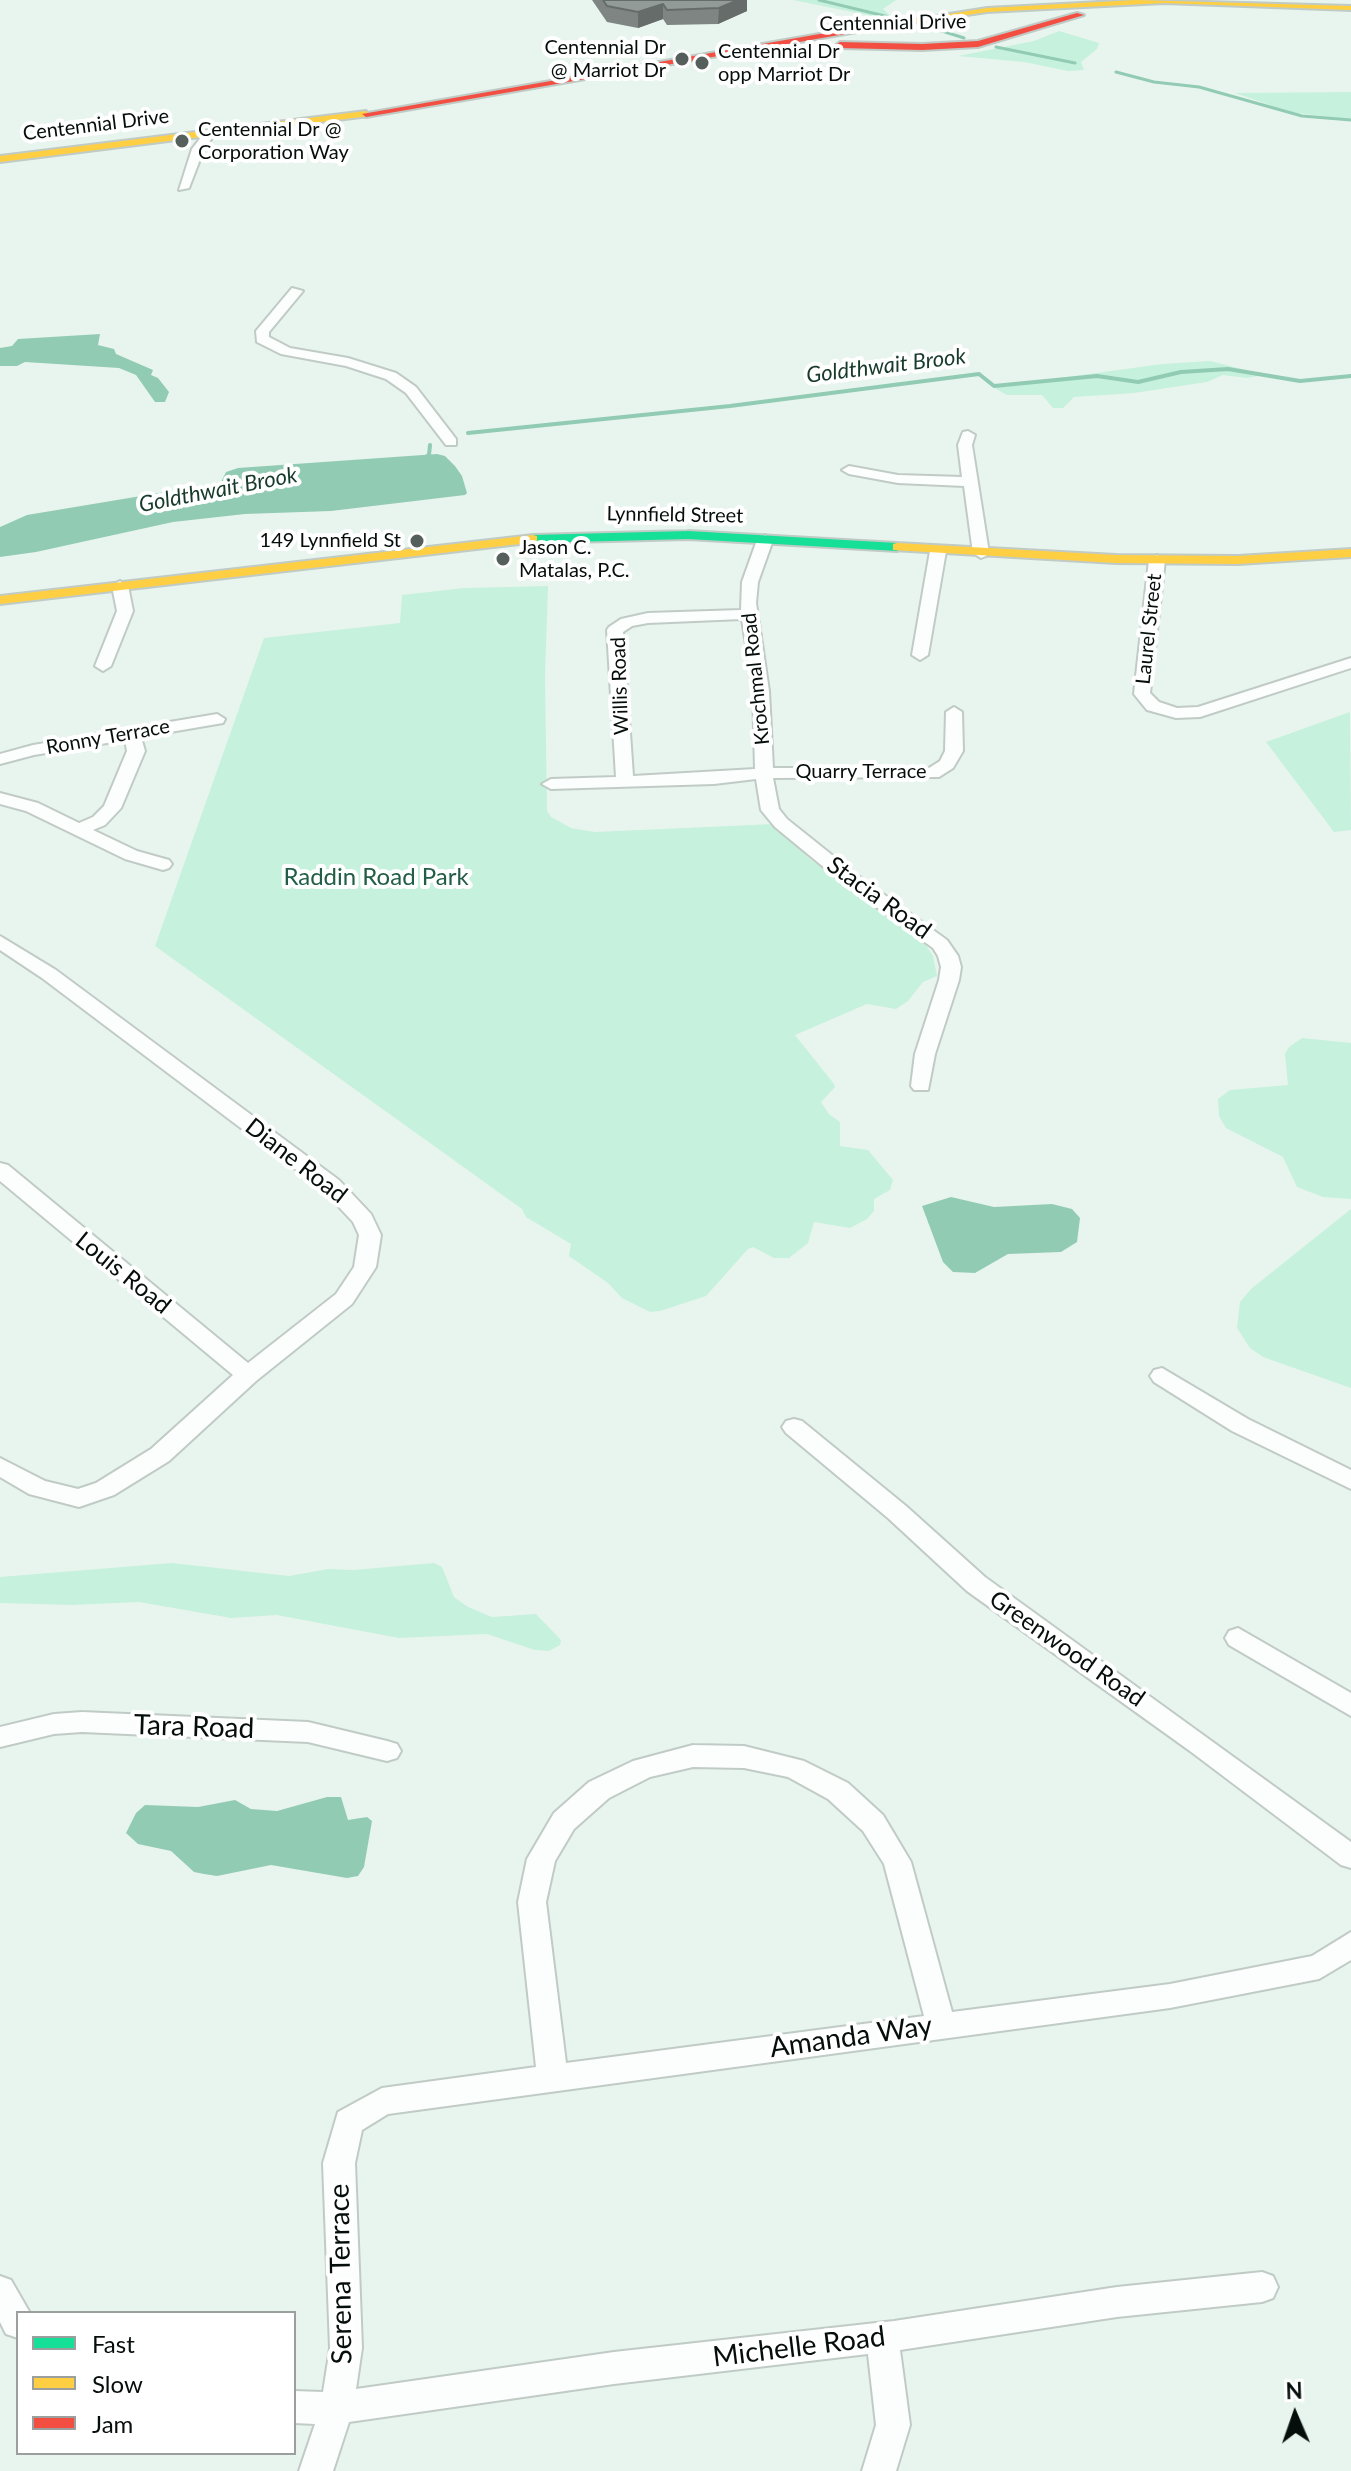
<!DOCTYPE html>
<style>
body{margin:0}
#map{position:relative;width:1351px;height:2471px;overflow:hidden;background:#e8f5ef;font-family:Lato,sans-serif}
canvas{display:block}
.legend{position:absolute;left:16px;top:2311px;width:280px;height:144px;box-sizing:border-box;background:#fff;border:2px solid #9b9f9d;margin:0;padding:10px 14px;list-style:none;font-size:24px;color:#060e0b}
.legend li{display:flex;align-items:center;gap:16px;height:40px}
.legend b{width:40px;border:2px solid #9b9f9d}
.north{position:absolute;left:1255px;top:2375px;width:80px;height:80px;-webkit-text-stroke:6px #fff;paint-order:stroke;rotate:358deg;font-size:22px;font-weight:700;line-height:32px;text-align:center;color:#060e0b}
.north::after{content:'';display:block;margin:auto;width:28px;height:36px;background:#060e0b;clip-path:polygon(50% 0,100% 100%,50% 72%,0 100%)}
</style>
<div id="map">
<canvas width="1351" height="2471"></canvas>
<ul class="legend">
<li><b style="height:10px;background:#16e098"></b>Fast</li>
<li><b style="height:10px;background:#ffcf43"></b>Slow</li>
<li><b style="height:10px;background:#f24e42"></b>Jam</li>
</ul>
<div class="north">N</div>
</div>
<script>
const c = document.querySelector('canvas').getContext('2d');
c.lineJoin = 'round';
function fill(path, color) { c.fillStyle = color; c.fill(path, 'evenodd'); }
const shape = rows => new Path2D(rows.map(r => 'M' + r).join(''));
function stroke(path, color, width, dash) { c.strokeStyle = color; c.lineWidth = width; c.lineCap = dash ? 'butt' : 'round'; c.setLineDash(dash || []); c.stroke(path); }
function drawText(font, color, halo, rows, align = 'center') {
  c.font = font + ' Lato,sans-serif'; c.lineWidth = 8; c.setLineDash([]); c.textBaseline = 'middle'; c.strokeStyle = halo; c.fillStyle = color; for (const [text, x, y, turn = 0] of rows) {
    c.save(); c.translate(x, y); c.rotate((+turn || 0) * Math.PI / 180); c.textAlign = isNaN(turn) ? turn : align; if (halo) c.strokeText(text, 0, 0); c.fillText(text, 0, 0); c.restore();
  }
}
const green = shape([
 [793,0,896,0,883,9,894,19,892,20],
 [1059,31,1099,43,1097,49,1081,62,1084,70,1068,71,1024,62,958,56,1034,41],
 [1351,92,1351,120,1290,112,1235,93],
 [1210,361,1246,370,1258,376,1247,378,1223,375,1207,382,1134,393,1074,397,1063,408,1053,408,1042,395,1007,395,993,387,1162,364],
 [548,586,545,676,547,811,551,817,571,828,595,832,774,824,811,860,924,942,933,956,937,976,923,982,908,1001,896,1009,867,1004,795,1035,834,1084,835,1087,821,1102,829,1114,840,1122,840,1146,868,1150,893,1180,890,1190,874,1199,874,1211,867,1219,850,1228,814,1222,808,1243,789,1258,774,1258,753,1247,748,1249,706,1296,660,1311,650,1312,622,1298,608,1283,569,1256,571,1244,526,1217,522,1209,155,946,264,638,400,623,402,595,464,588],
 [1350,712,1351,830,1334,832,1266,742],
 [1302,1038,1351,1043,1351,1199,1323,1197,1297,1187,1283,1157,1226,1128,1219,1116,1218,1099,1230,1090,1288,1085,1285,1054,1289,1047],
 [1351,1209,1351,1388,1263,1357,1250,1348,1237,1328,1240,1302,1251,1289],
 [172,1563,289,1576,328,1569,353,1570,434,1563,442,1567,454,1597,468,1607,492,1617,536,1614,561,1640,560,1645,549,1651,535,1650,487,1634,399,1638,277,1615,231,1618,139,1602,73,1605,0,1603,0,1577]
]);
const water = shape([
 [100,334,98,345,114,349,116,354,153,370,151,375,158,378,169,392,165,402,155,402,136,375,119,368,25,362,17,366,0,366,0,348,12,346,18,339],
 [437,454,445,456,455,466,462,476,467,493,465,495,331,511,245,514,173,522,36,552,0,557,0,527,27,515,207,485,221,482,226,472,238,468],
 [951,1197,994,1207,1052,1204,1072,1209,1080,1218,1077,1242,1061,1252,1008,1254,975,1273,953,1272,943,1262,922,1206],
 [327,1797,341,1797,348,1820,367,1817,372,1821,364,1867,358,1876,347,1878,271,1865,217,1876,204,1874,194,1872,171,1851,138,1844,126,1833,136,1813,145,1805,198,1807,235,1800,251,1809,277,1811]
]);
const streamFar1 = shape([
 [819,0,889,17],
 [923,25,964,38],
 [996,47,1075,63],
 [1116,72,1154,82,1199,87,1302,116,1351,120]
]);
const stream = shape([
 [468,433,730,406,979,374,994,386,1097,376,1138,382,1181,372,1228,369,1300,381,1351,376],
 [424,458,429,455,430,445]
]);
const street = shape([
 [205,132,215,134,204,149,189,188,179,190,192,149,205,132],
 [292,288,303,291,269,332,269,337,290,348,348,358,396,373,416,387,456,439,456,445,446,445,406,393,386,379,346,366,281,354,257,342,256,331,292,288],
 [968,431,975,435,972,445,989,553,986,556,981,558,973,553,964,486,898,483,849,474,842,470,849,466,898,475,962,477,958,445,963,432,968,431],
 [765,535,773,540,758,582,756,603,769,691,773,768,929,768,940,761,945,751,946,712,954,707,962,712,963,751,953,768,939,777,773,778,779,809,787,819,857,875,947,940,958,956,961,967,959,980,935,1054,928,1090,914,1090,911,1086,915,1054,939,980,941,967,938,956,933,948,843,883,775,827,761,810,756,779,714,784,551,789,542,784,551,779,616,777,607,630,609,627,621,619,648,613,741,610,742,582,757,540,765,535],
 [742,619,753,691,755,769,633,776,623,632,632,626,648,623,742,619],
 [938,546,946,551,928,655,920,660,912,655,930,551,938,546],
 [1157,555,1165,560,1150,693,1159,702,1177,708,1198,707,1351,658,1351,668,1200,717,1176,718,1147,710,1134,694,1149,560,1157,555],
 [120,581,128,586,133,611,111,666,103,671,95,666,117,611,112,586,120,581],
 [217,714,225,719,223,723,141,737,145,751,121,808,105,825,93,830,137,851,169,860,172,864,169,868,163,870,125,859,26,811,0,804,0,793,38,803,79,823,93,817,104,806,127,751,125,740,34,755,0,764,0,754,33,745,217,714],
 [0,936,56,970,339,1180,371,1214,381,1235,376,1267,352,1304,256,1381,169,1461,114,1495,79,1507,29,1494,0,1477,0,1458,45,1481,78,1489,96,1483,151,1449,233,1375,0,1181,0,1163,8,1165,248,1363,336,1294,354,1267,359,1235,353,1222,323,1190,42,978,0,950,0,936],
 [1162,1368,1248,1419,1351,1470,1351,1489,1232,1431,1154,1382,1150,1376,1154,1370,1162,1368],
 [794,1419,802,1421,906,1506,985,1577,1351,1842,1351,1868,1341,1865,1190,1751,967,1591,888,1518,786,1433,782,1427,786,1421,794,1419],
 [1238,1628,1351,1693,1351,1716,1229,1645,1225,1638,1229,1631,1238,1628],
 [82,1712,308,1722,387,1741,397,1744,401,1751,397,1758,387,1761,308,1742,82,1732,54,1734,0,1747,0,1727,54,1714,82,1712],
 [693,1745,744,1746,804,1761,848,1783,883,1815,911,1862,952,2012,1170,1984,1312,1956,1351,1932,1351,1960,1319,1979,1170,2008,388,2114,362,2130,355,2163,362,2348,356,2389,614,2352,894,2321,1117,2287,1262,2272,1273,2276,1278,2287,1273,2298,1262,2302,1117,2317,900,2350,910,2425,896,2471,862,2471,876,2425,868,2354,614,2384,349,2422,333,2471,299,2471,315,2424,294,2423,294,2391,323,2392,330,2348,323,2163,338,2112,382,2088,536,2067,518,1902,527,1859,554,1813,589,1782,633,1761,693,1745],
 [693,1767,744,1768,788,1777,828,1799,863,1831,884,1864,924,2016,566,2063,546,1902,555,1861,574,1829,609,1798,650,1777,693,1767],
 [0,2276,11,2280,30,2313,18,2313,18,2338,6,2334,0,2322,0,2276]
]);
const fast = shape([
 [688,531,897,543,903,547,897,551,688,539,533,543,527,539,533,535,688,531]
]);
const slow = shape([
 [1136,0,1351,6,1351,10,1164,3,987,12,871,29,867,27,987,8,1136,0],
 [366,111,369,116,0,162,0,156,366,111],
 [533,535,537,536,537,542,0,604,0,596,533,535],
 [897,543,1116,555,1238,556,1351,549,1351,557,1238,564,1116,563,893,550,893,544,897,543]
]);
const jam = shape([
 [1077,13,1084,15,978,47,922,50,840,48,836,45,840,42,922,44,978,41,1077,13],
 [871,25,874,29,366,117,362,114,871,25]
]);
const wall = shape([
 [592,0,747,0,747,11,718,24,667,25,663,19,638,28,607,22]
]);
const shadedWall = shape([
 [734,0,747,0,747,11,718,24,719,8],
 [663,4,663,19,638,28,638,12]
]);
const building = shape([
 [603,0,738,0,719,8,667,10,663,4,638,12,607,6,603,0]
]);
const markers = [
 [682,59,8,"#555f5b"],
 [702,63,8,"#555f5b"],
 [182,141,8,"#555f5b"],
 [417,541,8,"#555f5b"],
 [503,559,8,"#555f5b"]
];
const farStreetnames = [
 ["Centennial Drive",893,23,-1],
 ["Centennial Drive",96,125,-7],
 ["Lynnfield Street",675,515,1],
 ["Laurel Street",1149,629,-84],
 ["Krochmal Road",756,679,-96],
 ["Willis Road",620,686,-92],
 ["Ronny Terrace",108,737,-10],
 ["Quarry Terrace",861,772]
];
const farPoinames = [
 ["Centennial Dr",666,48,"right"],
 ["@ Marriot Dr",666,71,"right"],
 ["Centennial Dr",718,52],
 ["opp Marriot Dr",718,75],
 ["Centennial Dr @",198,130],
 ["Corporation Way",198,153],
 ["149 Lynnfield St",401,541,"right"],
 ["Jason C.",519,548],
 ["Matalas, P.C.",519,571]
];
const farWaternames = [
 ["Goldthwait Brook",886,366,-7],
 ["Goldthwait Brook",218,490,-11]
];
const parkNames = [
 ["Raddin Road Park",376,877]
];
const streetNames = [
 ["Stacia Road",879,898,36],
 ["Diane Road",296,1161,38],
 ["Louis Road",123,1273,39],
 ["Greenwood Road",1067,1649,35]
];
const nearStreetnames = [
 ["Tara Road",194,1727,2],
 ["Amanda Way",851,2037,-8],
 ["Serena Terrace",341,2274,-91],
 ["Michelle Road",799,2347,-7]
];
fill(green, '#c6f1dd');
fill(water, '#92cbb3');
stroke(streamFar1, '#92cbb3', 3);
stroke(stream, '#92cbb3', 4);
stroke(street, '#c1cbc6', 4);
stroke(fast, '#c1cbc6', 4);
stroke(slow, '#c1cbc6', 4);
stroke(jam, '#c1cbc6', 4);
fill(street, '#fcfefd');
fill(fast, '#16e098');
fill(slow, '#ffcf43');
fill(jam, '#f24e42');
fill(wall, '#7e8582');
fill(shadedWall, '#666c6a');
fill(building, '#929b97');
stroke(building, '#666c6a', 2);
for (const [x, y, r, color] of markers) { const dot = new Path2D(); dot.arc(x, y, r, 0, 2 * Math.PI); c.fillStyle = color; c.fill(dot); stroke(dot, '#fff', 3); }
drawText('20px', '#060e0b', '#fff', farStreetnames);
drawText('20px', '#060e0b', '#fff', farPoinames, 'left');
drawText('italic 22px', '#173a2c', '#fff', farWaternames);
drawText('24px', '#225d47', '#fff', parkNames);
drawText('24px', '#060e0b', '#fff', streetNames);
drawText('28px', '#060e0b', '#fff', nearStreetnames);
</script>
